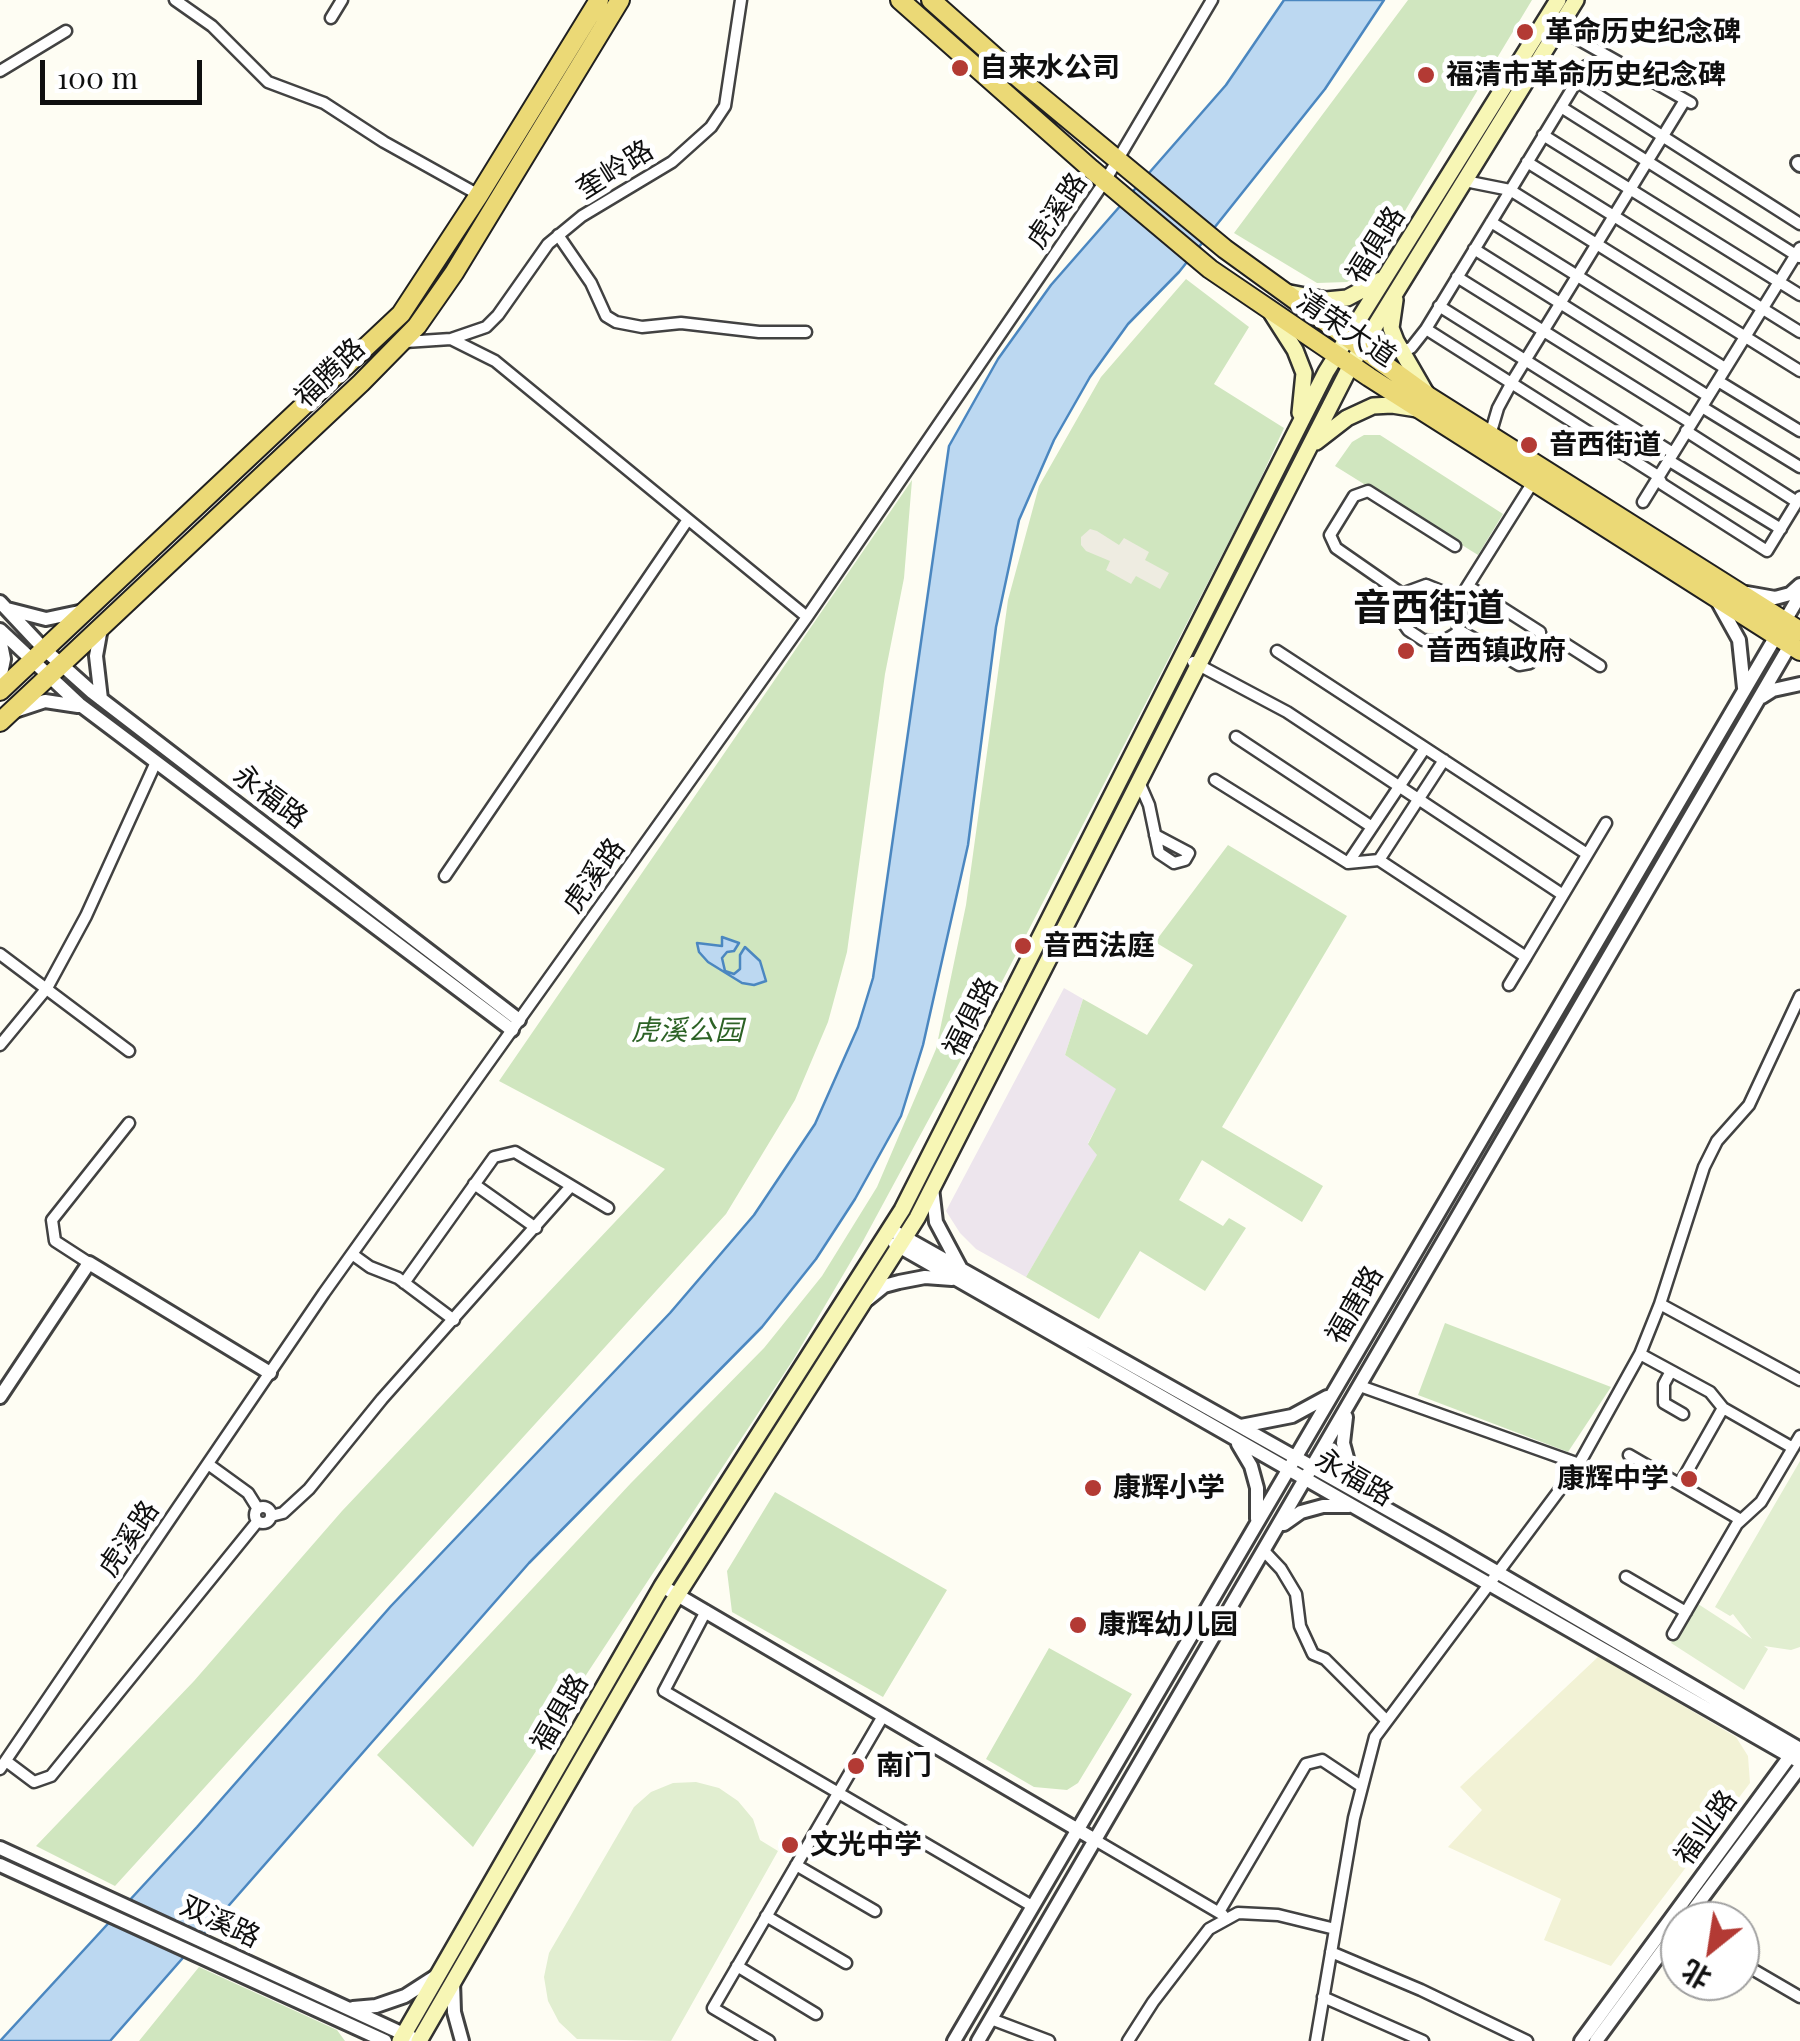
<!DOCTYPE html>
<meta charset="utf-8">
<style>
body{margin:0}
#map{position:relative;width:1800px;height:2041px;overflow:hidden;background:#fefdf3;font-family:"Playfair Display","Noto Sans SC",serif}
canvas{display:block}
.north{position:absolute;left:1660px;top:1901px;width:100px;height:100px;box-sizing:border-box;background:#fff;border:2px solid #9f9f9f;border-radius:50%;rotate:210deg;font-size:28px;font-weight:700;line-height:40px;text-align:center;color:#0f0f0f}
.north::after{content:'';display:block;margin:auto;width:35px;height:45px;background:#b33a34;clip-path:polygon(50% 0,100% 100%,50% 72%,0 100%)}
.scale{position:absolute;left:40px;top:60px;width:162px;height:45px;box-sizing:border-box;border:5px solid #0f0f0f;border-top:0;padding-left:12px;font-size:30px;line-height:35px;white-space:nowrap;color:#0f0f0f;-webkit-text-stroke:8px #fff;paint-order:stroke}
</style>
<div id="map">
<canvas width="1800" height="2041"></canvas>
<div class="north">北</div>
<div class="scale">100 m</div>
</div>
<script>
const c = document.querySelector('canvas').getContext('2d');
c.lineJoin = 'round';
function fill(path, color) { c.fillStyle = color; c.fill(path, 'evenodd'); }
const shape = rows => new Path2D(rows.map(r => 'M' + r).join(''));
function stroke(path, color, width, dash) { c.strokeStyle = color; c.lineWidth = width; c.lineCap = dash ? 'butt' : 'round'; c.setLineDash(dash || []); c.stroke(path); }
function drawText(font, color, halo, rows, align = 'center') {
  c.font = font + ' "Playfair Display","Noto Sans SC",serif'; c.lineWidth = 10; c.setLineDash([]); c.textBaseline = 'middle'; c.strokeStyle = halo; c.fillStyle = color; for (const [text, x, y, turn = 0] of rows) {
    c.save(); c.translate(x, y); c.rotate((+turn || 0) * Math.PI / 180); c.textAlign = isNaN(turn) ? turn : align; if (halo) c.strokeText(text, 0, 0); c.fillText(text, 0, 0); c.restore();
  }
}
const industrial = shape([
 [1064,988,1083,999,1065,1055,1117,1089,1088,1143,1098,1155,1026,1277,976,1249,960,1233,946,1211]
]);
const farmland = shape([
 [1599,1656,1736,1737,1748,1756,1750,1783,1611,1966,1544,1940,1561,1899,1448,1847,1482,1810,1460,1787]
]);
const green = shape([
 [1408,0,1532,0,1379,254,1364,271,1347,282,1317,283,1234,233],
 [1186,279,1249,327,1214,384,1284,428,1254,493,976,1032,863,1241,793,1360,473,1847,377,1755,631,1483,764,1348,822,1276,877,1187,936,1049,966,905,1008,600,1039,486,1101,377],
 [1364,435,1380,435,1503,514,1478,555,1335,466,1352,442],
 [912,480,904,578,885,674,847,952,828,1022,795,1100,726,1214,115,1886,36,1846,194,1681,342,1511,665,1169,499,1081],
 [1228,845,1347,916,1222,1127,1323,1186,1302,1222,1202,1160,1179,1200,1223,1226,1229,1218,1246,1228,1205,1291,1140,1251,1099,1319,1026,1277,1097,1155,1088,1144,1116,1089,1065,1055,1083,999,1147,1035,1193,965,1155,942],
 [1445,1323,1611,1387,1568,1452,1418,1395],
 [775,1492,947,1590,883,1697,732,1612,727,1571],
 [1049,1648,1132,1694,1078,1783,1067,1790,1034,1787,986,1759],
 [199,1967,337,2030,345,2041,139,2041]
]);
const pitch = shape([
 [1800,1461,1800,1647,1791,1650,1764,1646,1768,1649,1744,1690,1671,1643,1695,1602,1752,1639,1733,1614,1730,1616,1715,1607],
 [696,1782,719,1788,738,1801,753,1819,760,1840,778,1851,671,2041,577,2039,559,2022,548,2001,544,1977,549,1953,634,1807,651,1792,673,1783]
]);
const plaza = shape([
 [1090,529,1097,531,1119,545,1124,538,1149,552,1145,560,1169,573,1160,589,1136,576,1131,584,1106,570,1110,561,1086,551,1081,545,1081,537]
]);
const water = shape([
 [1284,0,1384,0,1325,89,1179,272,1128,324,1090,377,1054,440,1019,520,996,627,968,845,923,1045,901,1116,855,1199,816,1259,762,1327,529,1563,110,2041,0,2041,197,1827,391,1606,670,1313,754,1215,815,1124,858,1027,873,978,949,446,998,359,1051,285,1226,85,1284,0],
 [722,937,739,943,734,951,727,952,722,958,725,971,734,974,740,969,740,955,745,947,760,961,766,981,754,985,742,983,708,962,699,952,697,943,722,946,722,937]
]);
const minor = shape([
 [175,0,212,26,268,82,324,103,384,142,479,195],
 [331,18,342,0],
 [1558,28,1691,103],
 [1586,66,1426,329,1658,476,1662,484,1767,551,1800,497],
 [0,71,66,31],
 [1576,81,1800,224],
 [1561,107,1799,257],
 [1543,135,1800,295],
 [1527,162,1800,332],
 [1465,181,1510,190,1800,371],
 [1491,222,1725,368],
 [558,235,591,283,606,316,616,322,642,327,681,323,759,332,806,332],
 [1474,249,1708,396],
 [1457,277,1691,423],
 [1439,306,1673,453],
 [451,339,486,327,498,315,548,244,582,216,672,162,711,127,725,106,741,0],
 [405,342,451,339,495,361,807,617],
 [1400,351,1411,348,1426,329],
 [1718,381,1800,431],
 [1702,407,1800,467],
 [1686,431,1797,502],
 [1490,435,1498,408,1512,382,1685,100],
 [1668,460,1781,529],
 [1643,502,1800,248],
 [1426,585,1448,594,1457,603,1461,615,1457,633,1442,642,1423,640,1408,630,1401,620,1402,601,1407,592,1426,585],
 [1405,596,1336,548,1330,535,1354,496,1368,491,1455,546],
 [1457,603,1533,482],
 [1459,630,1519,665,1530,663,1541,644,1540,632,1468,586],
 [1541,644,1564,643,1600,666],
 [1277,651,1587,854],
 [1193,662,1287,712,1563,895],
 [1236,737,1372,827],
 [1215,780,1348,863,1379,860,1526,957,1606,823],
 [1139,782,1149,805,1159,853,1174,863,1185,860,1189,853,1155,835],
 [1379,860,1444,760],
 [1348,863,1425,748],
 [445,876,687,521],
 [0,954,129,1051],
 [1509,985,1526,957],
 [0,1045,47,988,86,916,156,762],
 [474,1184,536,1228],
 [352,1254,370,1267,398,1278,454,1320],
 [89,1263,55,1241,52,1220,129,1123],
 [404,1283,494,1157,515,1152,608,1208],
 [1660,1304,1704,1167,1717,1141,1749,1105,1800,996],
 [1640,1354,1710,1392,1723,1408,1793,1448],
 [1671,1371,1664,1384,1664,1403,1683,1414],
 [1360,1386,1579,1464],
 [1629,1455,1741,1520],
 [208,1464,248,1493,258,1509],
 [1680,1484,1723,1408],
 '255 1515a8 8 0 1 1 16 0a8 8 0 1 1-16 0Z',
 [271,1516,283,1513,309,1489,382,1399,571,1186],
 [1264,1551,1281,1569,1296,1594,1300,1626,1313,1654,1325,1659,1386,1720],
 [1626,1577,1686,1612],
 [706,1611,664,1691,1032,1906],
 [1673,1634,1737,1524,1761,1502,1800,1436],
 [6,1761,34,1782,51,1776,257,1522],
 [0,1769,324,1293,807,617,1105,181,1212,0],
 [1095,1840,1223,1915],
 [796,1865,875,1911],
 [1219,1912,1306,1764,1322,1760,1361,1786],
 [766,1916,846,1963],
 [1331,1952,1421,1990,1527,2041],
 [1740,1962,1800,1997],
 [737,1966,816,2014],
 [1323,1997,1423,2041],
 [991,2019,1049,2041],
 [769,2041,713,2008,883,1716],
 [1128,2041,1153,2002,1209,1929,1238,1913,1278,1915,1335,1929],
 [1316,2041,1354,1818,1375,1737,1579,1464,1640,1354,1660,1304,1800,1380]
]);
const tertiary = shape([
 [1798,163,1800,165],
 [1747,593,1775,598,1790,594,1800,585],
 [0,602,44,649,92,692,519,1020],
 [1719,604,1739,640,1744,688],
 [7,609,46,619,79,612],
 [0,630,79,704,512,1030],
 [0,639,4,659,0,679],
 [1762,697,1773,690,1800,684],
 [101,699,96,656,101,628],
 [15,711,45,701,78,706],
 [932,1188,936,1222,960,1267],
 [890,1229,1442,1540,1800,1749],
 [895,1244,1800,1762],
 [868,1299,884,1286,899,1282,925,1277,952,1279],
 [0,1397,89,1263,270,1373],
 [1346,1417,1343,1443,1353,1480,1361,1493],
 [1241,1426,1292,1416,1327,1397],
 [1238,1444,1251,1466,1257,1488,1257,1519],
 [1284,1524,1301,1512,1323,1506,1349,1506],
 [662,1586,1095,1840],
 [0,1848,412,2038],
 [0,1865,385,2041],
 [1685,1921,1800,1767],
 [453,1981,454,2012,462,2041],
 [353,2008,376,2006,405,1996,436,1976],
 [954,2041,1800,595],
 [978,2041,1793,640],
 [1581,2041,1793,1752],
 [1596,2041,1680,1927]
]);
const secondary = shape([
 [1290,293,1326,300,1347,298,1381,280],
 [1395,300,1391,328,1396,341,1426,393],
 [1272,314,1295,350,1304,373,1300,413],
 [1316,442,1347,418,1373,406,1392,405,1417,409],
 [400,2041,662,1586,902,1210,1326,372,1558,0],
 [419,2041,671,1605,917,1218,1351,365,1576,0]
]);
const primary = shape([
 [900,0,1091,169,1210,269,1369,377,1800,651],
 [931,0,1021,80,1225,249,1428,396,1800,631],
 [0,691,401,314,479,195,599,0],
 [0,722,361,383,417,326,454,273,620,0]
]);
const markers = [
 [1525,32,10,"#b33a34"],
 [960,68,10,"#b33a34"],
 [1426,75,10,"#b33a34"],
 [1529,445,10,"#b33a34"],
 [1406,651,10,"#b33a34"],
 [1023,946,10,"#b33a34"],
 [1689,1479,10,"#b33a34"],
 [1093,1488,10,"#b33a34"],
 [1078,1625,10,"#b33a34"],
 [856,1766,10,"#b33a34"],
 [790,1845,10,"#b33a34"]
];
const poiNames = [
 ["革命历史纪念碑",1545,32],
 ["自来水公司",980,68],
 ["福清市革命历史纪念碑",1446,75],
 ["音西街道",1549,445],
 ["音西镇政府",1426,651],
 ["音西法庭",1043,946],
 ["康辉中学",1669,1479,"right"],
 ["康辉小学",1113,1488],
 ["康辉幼儿园",1098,1625],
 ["南门",876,1766],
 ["文光中学",810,1845]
];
const streetNames = [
 ["奎岭路",615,170,-32],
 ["虎溪路",1057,211,-56],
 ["福俱路",1376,245,-58],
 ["清荣大道",1346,329,34],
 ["福腾路",330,373,-44],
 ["永福路",270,797,37],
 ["虎溪路",594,876,-54],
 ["福俱路",971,1017,-63],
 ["福唐路",1355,1305,-60],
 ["永福路",1354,1478,30],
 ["虎溪路",129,1539,-56],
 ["福俱路",560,1713,-60],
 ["福业路",1706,1828,-54],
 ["双溪路",220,1922,25]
];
const parkNames = [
 ["虎溪公园",687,1031]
];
const districtNames = [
 ["音西街道",1429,609]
];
fill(industrial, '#ede5ed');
fill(farmland, '#f2f2d5');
fill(green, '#d0e6bf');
fill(pitch, '#e1eed0');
fill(plaza, '#eeece1');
fill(water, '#bcd8f1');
stroke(water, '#4b87c0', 2.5);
stroke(minor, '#424242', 15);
stroke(tertiary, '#424242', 18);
stroke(secondary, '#313131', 20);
stroke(primary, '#202020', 22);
stroke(minor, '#fff', 10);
stroke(tertiary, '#fff', 12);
stroke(secondary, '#f7f6b5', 15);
stroke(primary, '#ebd976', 18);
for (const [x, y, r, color] of markers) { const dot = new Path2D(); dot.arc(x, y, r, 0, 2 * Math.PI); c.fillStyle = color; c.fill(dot); stroke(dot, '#fff', 4); }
drawText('bold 28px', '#0f0f0f', '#fff', poiNames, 'left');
drawText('28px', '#0f0f0f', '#fff', streetNames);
drawText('italic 28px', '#2c6225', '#fff', parkNames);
drawText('bold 38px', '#0f0f0f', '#fff', districtNames);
</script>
